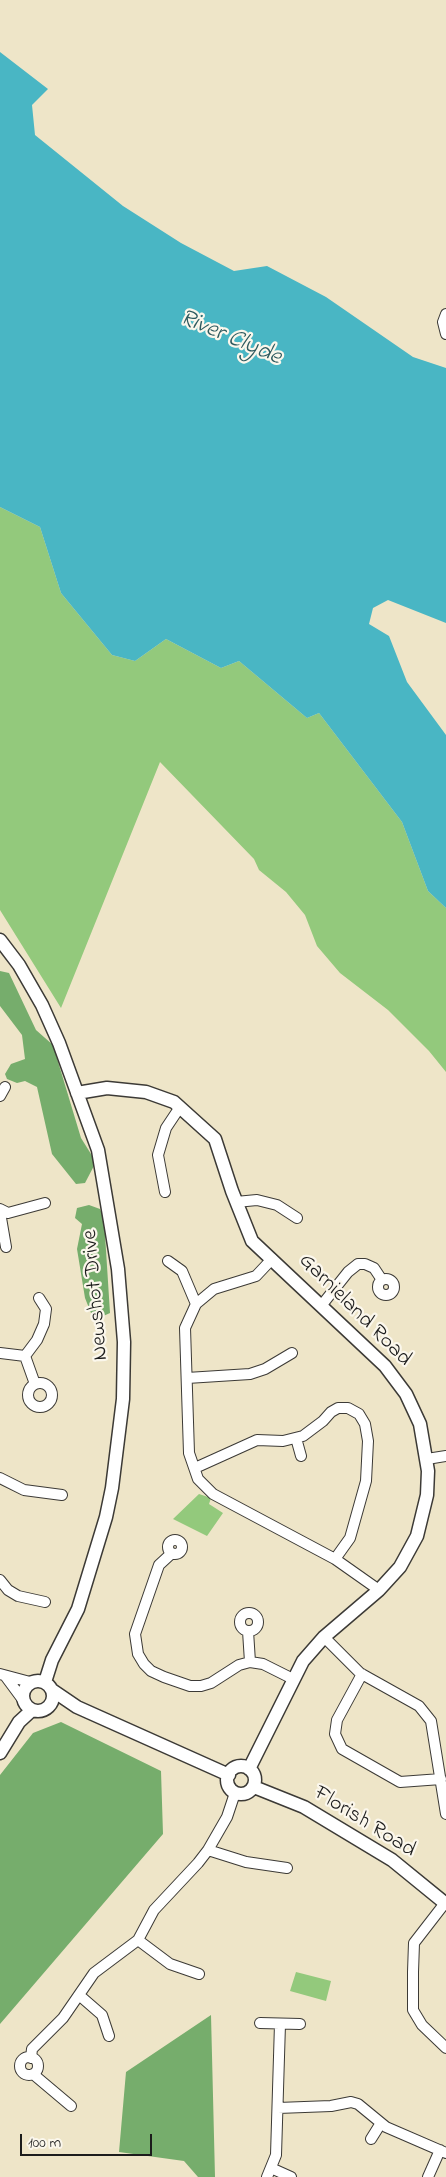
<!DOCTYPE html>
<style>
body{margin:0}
#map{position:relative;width:446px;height:2177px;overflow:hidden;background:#eee5c8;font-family:"Indie Flower",sans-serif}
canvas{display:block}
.scale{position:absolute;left:20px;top:2134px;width:132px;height:22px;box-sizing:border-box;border:2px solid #1c1c1c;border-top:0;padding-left:6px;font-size:15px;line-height:18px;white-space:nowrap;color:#1c1c1c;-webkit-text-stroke:4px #fbf7ec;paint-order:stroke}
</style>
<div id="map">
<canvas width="446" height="2177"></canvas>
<div class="scale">100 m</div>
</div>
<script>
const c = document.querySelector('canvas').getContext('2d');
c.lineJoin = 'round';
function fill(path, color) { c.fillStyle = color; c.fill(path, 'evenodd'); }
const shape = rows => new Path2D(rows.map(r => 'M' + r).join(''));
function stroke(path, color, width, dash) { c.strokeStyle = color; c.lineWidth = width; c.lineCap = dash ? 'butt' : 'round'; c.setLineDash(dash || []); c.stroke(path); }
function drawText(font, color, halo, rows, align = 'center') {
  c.font = font + ' "Indie Flower",sans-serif'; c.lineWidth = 4.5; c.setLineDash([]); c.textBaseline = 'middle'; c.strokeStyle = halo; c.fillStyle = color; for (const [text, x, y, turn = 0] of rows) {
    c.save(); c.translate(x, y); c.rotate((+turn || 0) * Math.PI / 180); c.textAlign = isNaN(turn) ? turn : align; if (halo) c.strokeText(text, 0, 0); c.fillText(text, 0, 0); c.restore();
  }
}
const green = shape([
 [0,507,40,527,61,593,112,655,135,661,166,639,221,668,239,661,307,718,319,713,402,822,428,891,446,908,446,1072,429,1051,388,1010,340,973,317,946,305,915,286,892,259,870,254,859,160,762,61,1008,0,910],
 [199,1494,211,1498,209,1504,223,1513,207,1536,173,1519],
 [296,1972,331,1981,326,2001,290,1991]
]);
const forest = shape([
 [0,971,9,973,36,1030,53,1045,81,1138,96,1162,85,1183,76,1184,52,1154,37,1087,25,1081,17,1083,7,1079,5,1074,11,1064,25,1059,22,1035,0,1006],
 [89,1205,100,1209,104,1219,110,1313,101,1317,91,1313,85,1298,77,1249,82,1224,75,1218,77,1208],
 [61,1722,161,1771,163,1834,0,2024,0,1775,33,1733],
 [211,2015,215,2177,198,2177,184,2161,119,2152,126,2072]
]);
const water = shape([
 [0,52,48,89,32,105,35,135,123,206,181,243,234,271,267,266,326,297,413,357,446,368,446,623,388,600,373,608,369,624,389,636,407,682,446,735,446,908,428,891,402,822,319,713,307,718,239,661,221,668,166,639,135,661,112,655,61,593,40,527,0,507]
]);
const minor = shape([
 [446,314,443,322,446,334],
 [0,1096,5,1087],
 [165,1192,158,1155,166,1128,180,1107],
 [236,1202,257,1200,277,1205,297,1218],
 [0,1209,8,1213,45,1203],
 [0,1212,6,1247],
 [272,1259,256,1276,214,1289,196,1304,185,1328,189,1453,198,1479,213,1494,335,1559,379,1590],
 [168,1261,182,1271,196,1304],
 '378 1287a8 8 0 1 1 16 0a8 8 0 1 1-16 0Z',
 [321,1306,348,1272,358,1264,365,1264,374,1268,382,1280],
 [0,1353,25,1356,37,1340,44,1324,46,1309,39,1298],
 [25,1356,35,1384],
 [187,1378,250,1374,265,1369,292,1353],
 '28 1395a12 12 0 1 1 24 0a12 12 0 1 1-24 0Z',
 [296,1438,301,1456],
 [427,1459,446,1456],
 [195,1468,257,1440,283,1441,303,1436,323,1421,331,1412,338,1408,348,1408,359,1414,365,1424,368,1441,366,1481,350,1538,335,1559],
 [0,1478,24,1490,62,1495],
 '168 1547a7 7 0 1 1 14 0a7 7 0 1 1-14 0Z',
 [172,1553,159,1565,135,1634,138,1654,144,1664,151,1671,164,1677,190,1686,201,1686,211,1683,239,1665,250,1662,263,1664,293,1679],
 [0,1580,8,1590,18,1596,45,1602],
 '240 1622a9 9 0 1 1 18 0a9 9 0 1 1-18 0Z',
 [248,1631,250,1662],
 [324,1637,360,1673,419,1706,431,1721,446,1814],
 [0,1674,30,1682],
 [362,1674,337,1720,335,1734,342,1749,400,1782,441,1779],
 [6,1677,23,1700],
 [208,1850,246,1862,287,1868],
 [445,1903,414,1943,413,1972,413,2010,422,2025,446,2048],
 [138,1940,170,1964,199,1974],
 [79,1995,102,2015,109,2036],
 [260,2023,300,2024],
 '20 2066a9 9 0 1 1 18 0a9 9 0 1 1-18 0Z',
 [31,2058,32,2049,63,2018,94,1973,138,1940,154,1910,198,1863,208,1850,227,1817,235,1793],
 [33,2074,71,2106],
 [278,2108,331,2106,351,2102,358,2104,386,2127,446,2153],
 [371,2139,381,2123],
 [271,2168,291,2177],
 [267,2177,276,2155,280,2024],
 [428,2177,440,2150]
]);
const tertiary = shape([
 [0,940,19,965,42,1005,59,1043,98,1150,118,1269,124,1342,123,1399,112,1488,106,1517,78,1609,52,1660,45,1682],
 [77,1093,107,1088,146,1092,174,1102,215,1139,232,1191,252,1241,385,1366,406,1394,420,1424,428,1471,427,1495,417,1536,400,1567,379,1590,324,1637,303,1661,249,1769],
 '23 1696a15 15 0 1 1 30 0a15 15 0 1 1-30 0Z',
 [52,1690,77,1707,229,1775],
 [0,1753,19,1722,32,1710],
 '227 1780a14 14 0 1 1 28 0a14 14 0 1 1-28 0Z',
 [254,1787,304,1807,392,1860,446,1904]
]);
const streetNames = [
 ["Newshot Drive",97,1295,-95],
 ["Garnieland Road",354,1311,45],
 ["Florish Road",364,1823,32]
];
const waterNames = [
 ["River Clyde",230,339,23]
];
fill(green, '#93c97c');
fill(forest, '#76ad6c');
fill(water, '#49b6c4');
stroke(minor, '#3c3a36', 12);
stroke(tertiary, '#3c3a36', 15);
stroke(minor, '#fff', 10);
stroke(tertiary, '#fff', 12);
drawText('22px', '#1c1c1c', '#fbf7ec', streetNames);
drawText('italic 24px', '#2e5a5f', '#fbf7ec', waterNames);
</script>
